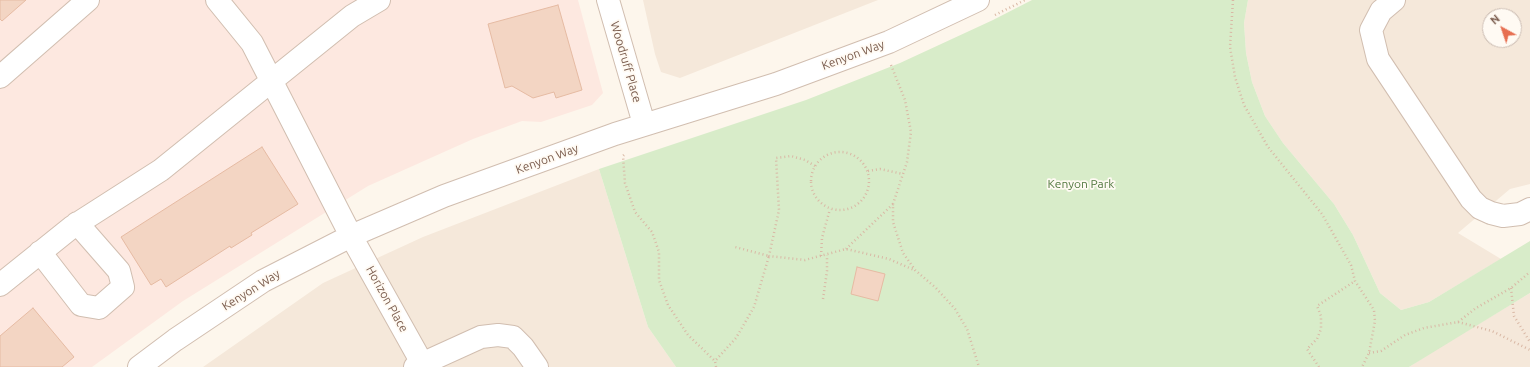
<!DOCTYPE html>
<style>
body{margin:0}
#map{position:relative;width:1530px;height:367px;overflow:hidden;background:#fdf6ec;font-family:Ubuntu,sans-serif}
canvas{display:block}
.north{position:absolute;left:1482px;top:8px;width:40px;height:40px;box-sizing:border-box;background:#fffaf3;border:1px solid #cabbb1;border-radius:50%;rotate:320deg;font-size:11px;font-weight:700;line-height:16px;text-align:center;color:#7a5c4d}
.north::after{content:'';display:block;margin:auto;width:14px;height:18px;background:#e76f51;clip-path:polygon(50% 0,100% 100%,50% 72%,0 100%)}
</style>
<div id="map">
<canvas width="1530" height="367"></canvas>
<div class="north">N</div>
</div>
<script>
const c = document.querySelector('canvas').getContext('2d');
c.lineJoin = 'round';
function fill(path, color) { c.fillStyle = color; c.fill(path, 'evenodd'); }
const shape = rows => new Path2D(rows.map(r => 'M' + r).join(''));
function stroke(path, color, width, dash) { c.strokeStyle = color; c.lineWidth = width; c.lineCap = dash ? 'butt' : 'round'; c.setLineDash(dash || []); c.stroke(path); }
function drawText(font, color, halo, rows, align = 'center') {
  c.font = font + ' Ubuntu,sans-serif'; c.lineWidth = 3.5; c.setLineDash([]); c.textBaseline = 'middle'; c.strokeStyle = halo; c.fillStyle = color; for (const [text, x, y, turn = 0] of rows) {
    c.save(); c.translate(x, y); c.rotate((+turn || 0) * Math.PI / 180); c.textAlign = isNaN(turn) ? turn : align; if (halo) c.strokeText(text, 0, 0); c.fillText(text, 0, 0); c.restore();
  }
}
const residential = shape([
 [643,0,878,0,680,78,661,72,655,54],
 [1248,0,1530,0,1530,184,1510,189,1458,233,1501,259,1429,302,1401,310,1380,293,1353,235,1334,204,1283,143,1265,116,1252,82,1246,53,1244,23],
 [1490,16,1514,16,1514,40,1490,40],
 [599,169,648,327,676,367,203,367,323,283,423,237],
 [1530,293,1530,367,1409,367,1430,353]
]);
const commercial = shape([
 [0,0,578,0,603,93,592,105,541,122,522,121,473,139,368,186,183,301,92,367,0,367]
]);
const green = shape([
 [1032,0,1248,0,1244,23,1246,53,1252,82,1265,116,1283,143,1334,204,1353,235,1380,293,1401,310,1429,302,1530,241,1530,293,1409,367,676,367,648,327,599,169,806,100,900,63,993,20]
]);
const building = shape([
 [0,0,26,0,2,21,0,19,0,0],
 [558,5,582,90,556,98,554,92,533,98,512,86,505,88,488,24,558,5],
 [262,147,298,204,251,233,252,235,231,248,230,246,166,287,161,279,151,285,121,237,262,147],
 [857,267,885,274,878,301,851,294,857,267],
 [33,308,74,357,62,367,0,367,0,336,33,308]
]);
const path = shape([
 [1233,0,1230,47,1235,77,1244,105,1268,147,1322,214,1351,265,1355,281,1374,310,1375,321,1369,353,1362,367],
 [995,15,1025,0],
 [891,65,905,100,911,132,907,162,893,204,893,222,903,253,915,270,936,288,955,309,967,329,979,367],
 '811 181a29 29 0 1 1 58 0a29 29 0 1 1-58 0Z',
 [624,155,623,156,625,183,635,212,652,232,659,252,659,280,668,305,688,335,715,361],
 [815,166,805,160,791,156,776,158,779,210,769,256,805,260,846,249,889,259,914,270],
 [868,171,880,169,903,174],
 [846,249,893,204],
 [821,256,822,238,830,209],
 [1511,288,1514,316,1530,342],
 [823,299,827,271,827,255],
 [1458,322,1492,331,1530,350],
 [1369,353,1381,351,1405,335,1424,328,1458,322,1476,308,1511,288,1530,272],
 [716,367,715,361,736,338,754,307,769,256,735,247],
 [1319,367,1307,349,1317,339,1321,329,1321,316,1317,306,1355,281]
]);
const minor = shape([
 [217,0,252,43,351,236,422,363],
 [608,0,644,124],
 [1394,0,1381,11,1371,30,1378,59,1471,199,1480,208,1491,213,1503,216,1520,214,1530,209],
 [0,77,88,0],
 [40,252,81,305,99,308,123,287,119,271,77,223],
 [0,285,72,227,161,170,352,16,379,0],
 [139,367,175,340,263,281,351,236,444,196,615,134,776,84,889,42,978,0],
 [415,367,481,337,498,335,513,337,523,347,537,367]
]);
const streetNames = [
 ["Kenyon Way",853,55,-20],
 ["Woodruff Place",626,62,74],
 ["Kenyon Way",547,159,-20],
 ["Kenyon Way",251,290,-32],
 ["Horizon Place",387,299,61]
];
const parkNames = [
 ["Kenyon Park",1081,184]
];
fill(residential, '#f5e8da');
fill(commercial, '#fde8e0');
fill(green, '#d8ecc9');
fill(building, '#f3d5c3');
stroke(building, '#e6bba3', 1);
stroke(minor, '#d1beb0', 24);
stroke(path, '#d9b8a5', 2.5, [1, 3]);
stroke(minor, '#fff', 22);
drawText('12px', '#7a5c4d', '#fffaf3', streetNames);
drawText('12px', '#537a41', '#fffaf3', parkNames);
</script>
